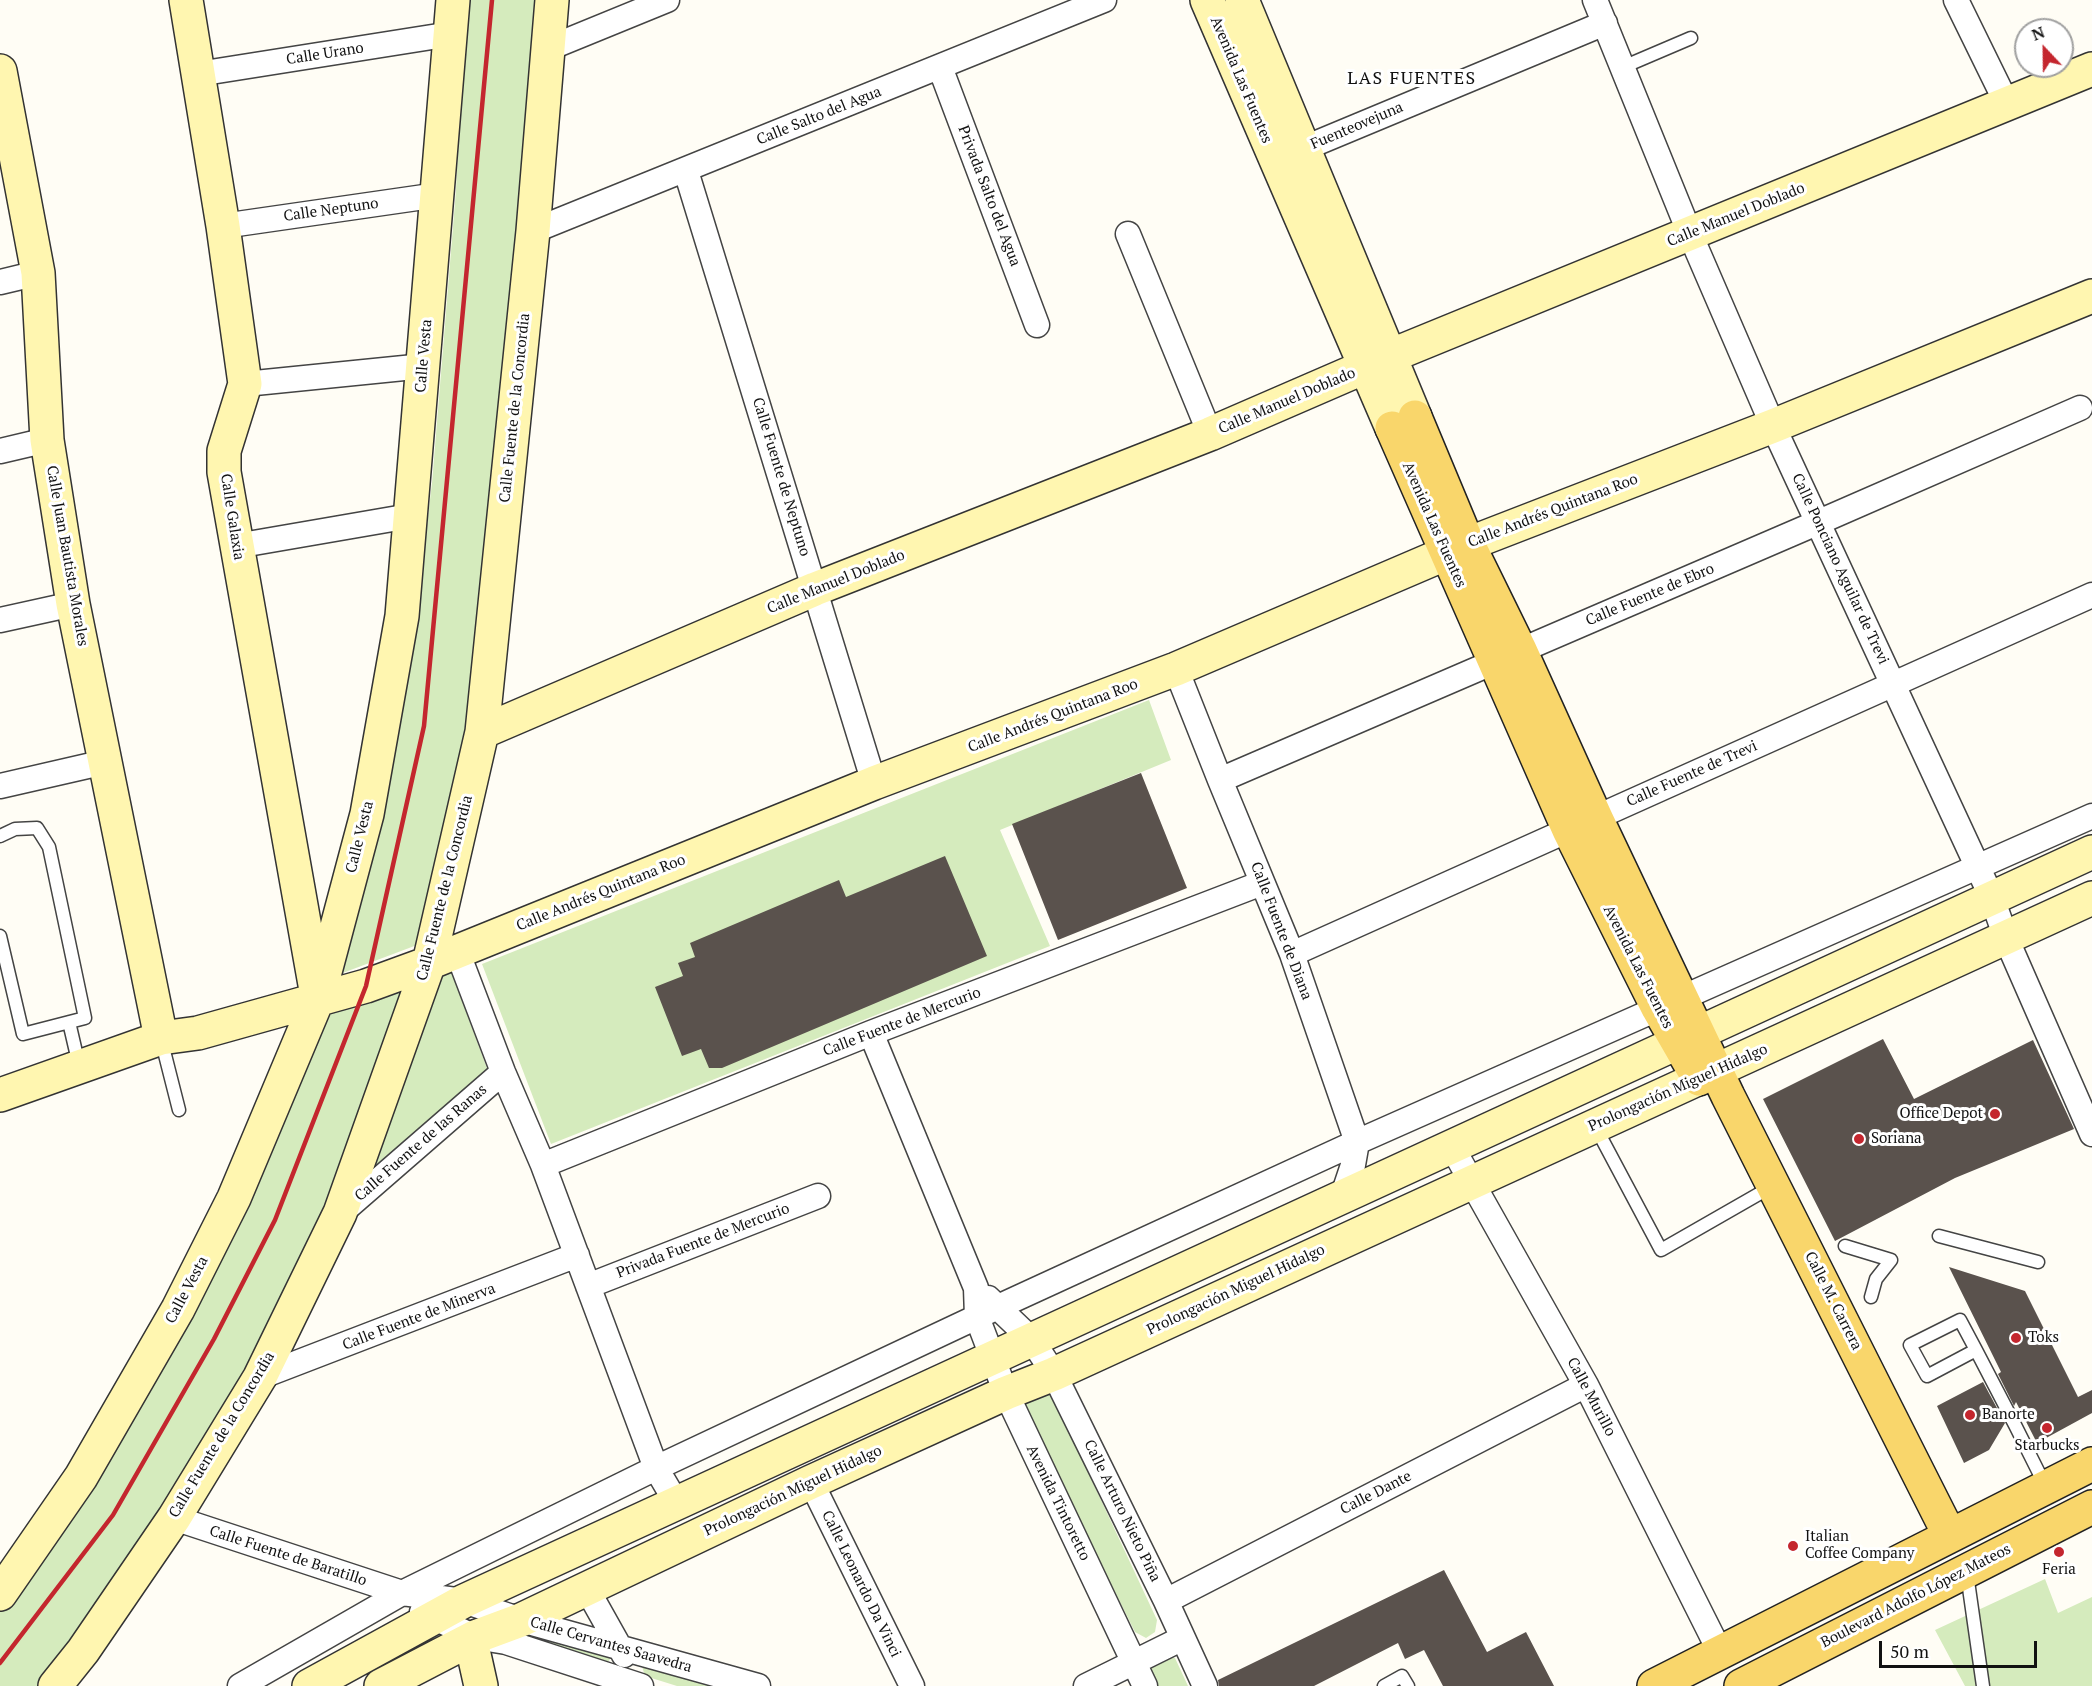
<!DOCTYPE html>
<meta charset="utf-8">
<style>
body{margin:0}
#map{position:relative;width:2092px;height:1686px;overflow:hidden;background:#fffdf5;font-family:"PT Serif",serif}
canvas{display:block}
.north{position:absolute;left:2014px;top:18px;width:60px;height:60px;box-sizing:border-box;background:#fff;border:2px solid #a0a0a0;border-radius:50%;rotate:338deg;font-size:16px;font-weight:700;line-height:24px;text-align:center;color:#111}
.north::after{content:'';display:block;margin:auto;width:21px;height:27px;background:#c4262e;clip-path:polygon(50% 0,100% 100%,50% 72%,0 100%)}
.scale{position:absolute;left:1879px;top:1641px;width:158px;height:27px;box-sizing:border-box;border:3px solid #111;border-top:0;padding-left:8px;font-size:18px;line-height:21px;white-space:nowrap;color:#111;-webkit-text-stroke:4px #fff;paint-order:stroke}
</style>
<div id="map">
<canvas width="2092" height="1686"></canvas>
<div class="north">N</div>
<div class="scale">50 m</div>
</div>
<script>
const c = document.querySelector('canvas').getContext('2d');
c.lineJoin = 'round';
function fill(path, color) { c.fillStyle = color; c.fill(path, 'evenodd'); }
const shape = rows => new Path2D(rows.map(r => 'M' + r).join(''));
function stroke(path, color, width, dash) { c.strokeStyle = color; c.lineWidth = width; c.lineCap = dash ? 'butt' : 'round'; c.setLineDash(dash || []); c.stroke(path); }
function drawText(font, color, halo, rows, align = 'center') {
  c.font = font + ' "PT Serif",serif'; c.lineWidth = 6; c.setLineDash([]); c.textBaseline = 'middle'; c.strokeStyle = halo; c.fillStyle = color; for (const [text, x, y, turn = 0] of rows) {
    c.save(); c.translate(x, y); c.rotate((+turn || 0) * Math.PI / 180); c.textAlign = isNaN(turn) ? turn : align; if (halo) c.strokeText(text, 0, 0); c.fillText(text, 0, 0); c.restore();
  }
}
const green = shape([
 [465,0,546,0,469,741,425,942,332,977,417,608,432,483,456,190],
 [1149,700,1171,760,1000,830,1050,946,551,1144,482,964],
 [448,963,488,1071,364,1182,434,971],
 [406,985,365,1130,255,1378,48,1686,0,1686,0,1610,317,1015],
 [1043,1390,1052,1395,1157,1620,1155,1632,1146,1638,1135,1632,1022,1407,1022,1396],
 [2045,1579,2058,1613,2092,1597,2092,1686,1965,1686,1935,1630],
 [535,1629,614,1653,608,1662,585,1656,522,1636],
 [1161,1654,1175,1658,1188,1686,1155,1686,1151,1676,1149,1660],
 [640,1660,731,1686,677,1686,645,1676]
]);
const building = shape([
 [1141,773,1187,888,1058,940,1012,824],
 [945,856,987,956,722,1068,709,1068,701,1049,682,1056,655,987,683,976,678,963,695,957,690,943,839,880,846,897],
 [1883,1039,1914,1099,2033,1040,2074,1129,1955,1178,1835,1241,1763,1099],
 [1949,1267,2025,1291,2078,1397,2092,1390,2092,1413,2037,1443,2016,1402,2014,1406,1998,1374,2001,1372],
 [1983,1382,2005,1423,1989,1450,1964,1463,1937,1406],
 [1444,1570,1487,1652,1526,1632,1554,1686,1443,1686,1424,1650,1405,1659,1398,1643,1314,1686,1219,1686,1218,1680]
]);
const lane = shape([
 [1623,67,1691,38],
 [0,836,15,829,37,828,49,847,85,1018,23,1034,0,936],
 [69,1022,79,1065],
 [161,1039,179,1110],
 [1595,1126,1661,1250,1771,1187],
 [1939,1236,2038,1262],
 [1845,1246,1891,1260,1876,1279,1871,1297],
 [1976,1350,1927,1376,1910,1345,1960,1320,1976,1350,2015,1425,2045,1485],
 [1967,1574,1983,1686],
 [1384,1686,1402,1676,1408,1686]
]);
const street = shape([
 [1595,0,1690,234,1773,426,1992,898,2006,938,2092,1134],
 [1956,0,2007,104],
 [547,49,667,0],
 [940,67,1037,325],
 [198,74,451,34],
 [1288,155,1605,23],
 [686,171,874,783],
 [223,226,438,195],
 [533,231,1104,0],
 [1128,234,1210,434],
 [0,282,38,273],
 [245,384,424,366],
 [0,451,47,440],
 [236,546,410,516],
 [0,620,73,604],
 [1176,669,1220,780,1292,954,1357,1142,1353,1165,1342,1198],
 [1220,780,1819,522,2080,408],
 [0,786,105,762],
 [457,951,503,1072,543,1165,656,1468,676,1502],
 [1292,954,2092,595],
 [871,1033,976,1288,977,1317,1006,1393,1145,1686],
 [1452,1147,1586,1385,1720,1652],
 [543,1165,871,1033,1262,883],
 [342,1212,503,1072],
 [588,1286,818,1196],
 [988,1298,1032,1340,1054,1374,1166,1601,1205,1686],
 [260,1377,577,1255],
 [811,1482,912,1686],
 [174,1518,402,1593,464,1601,521,1620,758,1686],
 [587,1589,624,1655],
 [1166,1601,1586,1385],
 [422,1612,475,1637,506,1642,641,1686],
 [240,1686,402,1593,656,1468,998,1307,1357,1142,2092,816],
 [1086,1686,1183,1638]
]);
const secondary = shape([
 [186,0,223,226,245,384,224,451,224,472,316,990],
 [1207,0,1392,428],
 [1242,0,1415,417],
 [0,71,38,273,47,440,73,604,161,1038],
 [482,732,815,589,1210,434,1390,356,2092,69],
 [0,1095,161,1038,198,1033,366,986,429,963,874,783,1176,669,1468,544,1773,426,2092,296],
 [0,1594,81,1477,178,1309,234,1198,318,998,367,814,402,616,453,0],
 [475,1637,473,1650,481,1686],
 [55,1686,83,1651,174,1518,260,1377,340,1213,429,963,482,732,533,231,552,0],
 [309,1686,464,1601,2092,852],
 [381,1686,475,1637,521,1620,811,1482,1006,1393,1054,1374,2092,898]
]);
const primary = shape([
 [1415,417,1468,544,1520,650,1596,818,1728,1096,1950,1536],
 [1392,428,1569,830,1658,1008,1699,1079],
 [1654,1686,2092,1464],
 [1741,1686,2092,1507]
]);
const rail = shape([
 [0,1663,113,1515,214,1339,275,1220,366,986,424,726,492,0]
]);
const markers = [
 [1995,1114,6,"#c4262e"],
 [1859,1139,6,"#c4262e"],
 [2016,1338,6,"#c4262e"],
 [1970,1415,6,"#c4262e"],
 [2047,1428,6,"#c4262e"],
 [1793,1546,6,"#c4262e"],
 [2059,1552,6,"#c4262e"]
];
const streetNames = [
 ["Calle Urano",325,54,-9],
 ["Avenida Las Fuentes",1241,80,67],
 ["Calle Salto del Agua",819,116,-22],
 ["Fuenteovejuna",1357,126,-23],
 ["Privada Salto del Agua",989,196,69],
 ["Calle Neptuno",331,210,-8],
 ["Calle Manuel Doblado",1736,215,-22],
 ["Calle Vesta",424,356,-85],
 ["Calle Manuel Doblado",1287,401,-23],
 ["Calle Fuente de la Concordia",515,408,-84],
 ["Calle Fuente de Neptuno",781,477,73],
 ["Calle Andrés Quintana Roo",1553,511,-21],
 ["Calle Galaxia",232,517,81],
 ["Avenida Las Fuentes",1434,525,66],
 ["Calle Juan Bautista Morales",67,556,80],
 ["Calle Ponciano Aguilar de Trevi",1840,569,65],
 ["Calle Manuel Doblado",836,582,-22],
 ["Calle Fuente de Ebro",1650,595,-23],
 ["Calle Andrés Quintana Roo",1053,716,-21],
 ["Calle Fuente de Trevi",1692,774,-24],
 ["Calle Vesta",360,837,-76],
 ["Calle Fuente de la Concordia",445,888,-76],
 ["Calle Andrés Quintana Roo",601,893,-22],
 ["Calle Fuente de Diana",1281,931,69],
 ["Avenida Las Fuentes",1638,967,63],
 ["Calle Fuente de Mercurio",902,1022,-21],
 ["Prolongación Miguel Hidalgo",1678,1088,-24],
 ["Calle Fuente de las Ranas",421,1143,-41],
 ["Privada Fuente de Mercurio",703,1241,-21],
 ["Calle Vesta",187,1290,-62],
 ["Prolongación Miguel Hidalgo",1236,1290,-25],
 ["Calle M. Carrera",1833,1301,63],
 ["Calle Fuente de Minerva",419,1317,-21],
 ["Calle Murillo",1591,1397,62],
 ["Calle Fuente de la Concordia",222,1435,-59],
 ["Prolongación Miguel Hidalgo",793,1491,-25],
 ["Calle Dante",1376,1493,-27],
 ["Avenida Tintoretto",1058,1503,64],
 ["Calle Arturo Nieto Piña",1122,1511,64],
 ["Calle Fuente de Baratillo",288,1556,18],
 ["Calle Leonardo Da Vinci",861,1584,64],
 ["Boulevard Adolfo López Mateos",1916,1596,-27],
 ["Calle Cervantes Saavedra",611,1645,16]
];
const poiNames = [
 ["Office Depot",1983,1114,"right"],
 ["Soriana",1871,1139],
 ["Toks",2028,1338],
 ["Banorte",1982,1415],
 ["Starbucks",2047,1446,"center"],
 ["Italian",1805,1537],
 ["Coffee Company",1805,1554],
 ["Feria",2059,1570,"center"]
];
const quarterNames = [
 ["LAS FUENTES",1412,79]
];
fill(green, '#d5ebbd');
fill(building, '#5a524d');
stroke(lane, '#444', 15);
stroke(street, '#444', 27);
stroke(secondary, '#333', 36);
stroke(primary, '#222', 36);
stroke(lane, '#fff', 12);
stroke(street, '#fff', 24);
stroke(secondary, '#fff6b0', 33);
stroke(primary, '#f9d66b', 33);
stroke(rail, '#c4262e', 4.5);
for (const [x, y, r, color] of markers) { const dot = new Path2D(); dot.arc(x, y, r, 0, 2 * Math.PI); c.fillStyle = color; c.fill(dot); stroke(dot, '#fff', 2); }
drawText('15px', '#111', '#fff', streetNames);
drawText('15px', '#111', '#fff', poiNames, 'left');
c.letterSpacing = '1.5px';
drawText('18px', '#111', '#fff', quarterNames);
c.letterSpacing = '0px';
</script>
